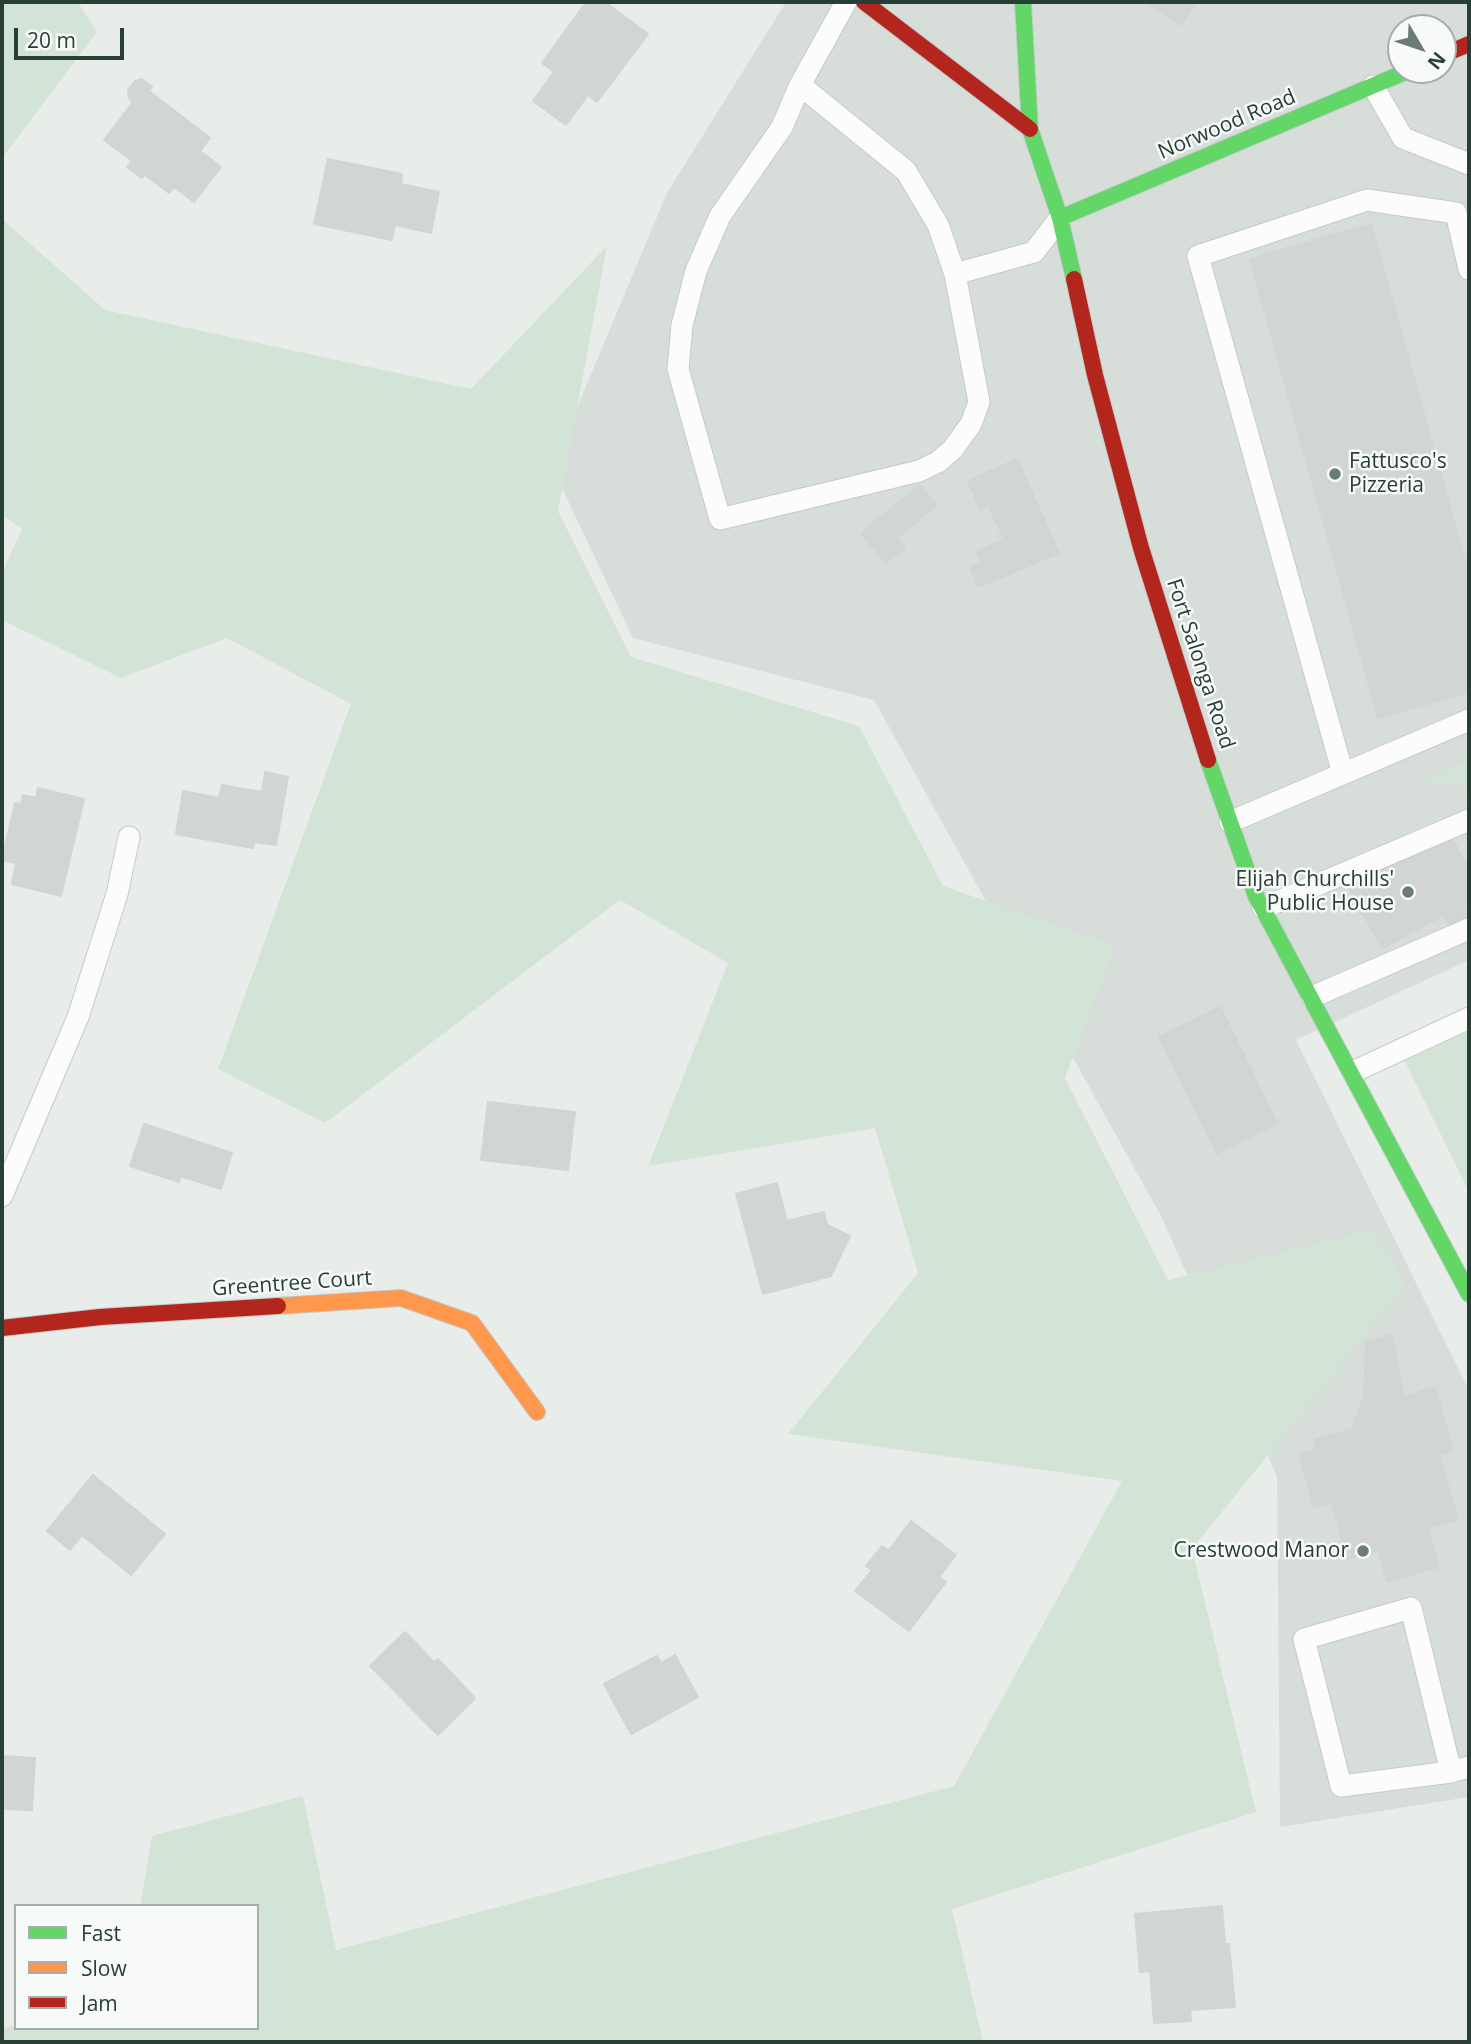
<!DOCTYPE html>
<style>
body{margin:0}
#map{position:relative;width:1471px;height:2044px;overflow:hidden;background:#e8edea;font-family:"Open Sans",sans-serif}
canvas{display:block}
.frame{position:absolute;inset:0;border:4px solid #273f35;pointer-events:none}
.legend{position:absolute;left:14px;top:1904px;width:245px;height:126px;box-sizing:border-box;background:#f7faf8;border:2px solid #a4afaa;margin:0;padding:9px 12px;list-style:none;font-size:21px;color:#273f35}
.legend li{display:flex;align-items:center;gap:14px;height:35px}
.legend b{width:35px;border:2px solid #a4afaa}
.north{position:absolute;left:1387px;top:14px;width:70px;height:70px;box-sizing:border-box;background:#f7faf8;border:2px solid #a4afaa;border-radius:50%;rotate:129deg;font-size:19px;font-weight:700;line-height:28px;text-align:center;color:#273f35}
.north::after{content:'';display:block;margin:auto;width:24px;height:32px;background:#6b7c74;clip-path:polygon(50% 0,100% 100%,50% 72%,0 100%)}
.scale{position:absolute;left:14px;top:28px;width:110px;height:32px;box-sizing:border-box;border:4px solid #273f35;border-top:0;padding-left:9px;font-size:21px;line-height:24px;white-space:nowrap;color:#273f35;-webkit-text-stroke:5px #f7faf8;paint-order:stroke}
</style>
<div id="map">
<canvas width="1471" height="2044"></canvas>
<div class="frame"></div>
<ul class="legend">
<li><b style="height:9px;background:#63d668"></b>Fast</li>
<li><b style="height:9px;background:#ff974d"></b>Slow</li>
<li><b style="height:9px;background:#b3261e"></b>Jam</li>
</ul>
<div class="north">N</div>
<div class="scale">20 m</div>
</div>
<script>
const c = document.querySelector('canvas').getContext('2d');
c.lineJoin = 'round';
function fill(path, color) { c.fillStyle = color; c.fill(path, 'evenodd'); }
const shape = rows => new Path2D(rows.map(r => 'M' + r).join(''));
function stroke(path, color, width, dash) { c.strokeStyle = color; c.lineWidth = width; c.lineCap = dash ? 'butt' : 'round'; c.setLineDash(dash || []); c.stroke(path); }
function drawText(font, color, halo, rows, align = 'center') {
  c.font = font + ' "Open Sans",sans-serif'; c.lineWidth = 5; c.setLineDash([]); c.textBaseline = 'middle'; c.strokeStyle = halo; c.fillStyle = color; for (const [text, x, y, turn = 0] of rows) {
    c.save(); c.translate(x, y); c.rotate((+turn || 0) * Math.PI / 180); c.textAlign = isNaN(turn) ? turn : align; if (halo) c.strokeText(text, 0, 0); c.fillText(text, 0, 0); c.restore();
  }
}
const built = shape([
 [786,2,1469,2,1469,960,1296,1040,1469,1390,1469,1797,1280,1827,1277,1476,1161,1216,874,700,633,638,552,467,667,193],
 [1401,28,1443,28,1443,70,1401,70]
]);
const green = shape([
 [5,2,78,2,97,32,2,158,2,6],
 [2,219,105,310,471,389,607,246,558,511,631,657,859,726,943,886,1115,946,1065,1078,1168,1280,1371,1230,1406,1284,1192,1549,1256,1812,952,1909,983,2042,2,2042,2,2029,16,2025,16,2028,257,2028,257,1906,140,1906,152,1836,303,1796,336,1950,954,1786,1122,1481,788,1434,918,1273,875,1128,648,1166,728,963,620,900,325,1123,218,1069,351,704,227,638,121,678,2,620,2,573,22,529,2,515],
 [1469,761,1469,786,1419,781],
 [1469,1010,1469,1192,1397,1045]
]);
const building = shape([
 [586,2,605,2,648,34,597,102,588,95,566,125,533,101,554,72,542,63,586,2],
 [1145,2,1196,2,1182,25,1145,2],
 [142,79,152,87,149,91,210,138,200,151,221,167,194,202,174,187,169,193,144,174,142,178,127,167,132,161,104,140,133,102,129,98,128,90,135,81,142,79],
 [328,159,402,174,401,184,439,192,431,233,395,225,392,240,314,224,328,159],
 [1371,224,1469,575,1469,692,1378,718,1250,259,1371,224],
 [1017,459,1059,553,978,587,970,567,982,562,977,552,1004,539,989,506,981,510,968,481,1017,459],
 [920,485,936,505,897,538,905,547,886,563,861,533,920,485],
 [265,772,288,777,276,845,254,842,253,848,176,834,183,791,219,798,222,785,262,792,265,772],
 [38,788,84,799,61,896,12,884,16,863,2,860,15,803,21,804,23,795,36,798,38,788],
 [1450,834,1469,870,1469,904,1464,907,1469,919,1451,928,1444,915,1382,948,1349,888,1450,834],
 [1220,1007,1277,1123,1217,1153,1159,1037,1220,1007],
 [488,1102,575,1112,568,1170,481,1160,488,1102],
 [144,1124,232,1153,221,1189,180,1176,179,1182,130,1166,144,1124],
 [777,1183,787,1221,824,1212,827,1225,850,1236,831,1276,763,1294,736,1194,777,1183],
 [1392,1335,1404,1397,1435,1387,1453,1450,1439,1455,1458,1520,1428,1528,1439,1567,1387,1581,1378,1550,1347,1559,1332,1502,1314,1507,1299,1454,1317,1449,1314,1440,1352,1429,1364,1396,1366,1342,1392,1335],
 [93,1475,165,1534,131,1575,82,1535,70,1550,47,1531,93,1475],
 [911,1521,956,1555,939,1577,946,1582,909,1631,855,1591,872,1570,866,1566,882,1546,889,1550,911,1521],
 [405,1632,434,1662,438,1659,475,1698,438,1735,370,1666,405,1632],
 [675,1655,698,1697,631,1734,604,1684,657,1656,661,1663,675,1655],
 [2,1756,35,1758,32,1810,2,1809,2,1756],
 [1222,1906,1225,1944,1229,1944,1235,2007,1190,2010,1191,2021,1154,2023,1150,1971,1140,1972,1135,1914,1222,1906]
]);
const lane = shape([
 [846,2,800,85,906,171,938,225,955,274,1034,252,1060,218],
 [800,85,782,127,720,216,696,271,682,325,678,369,720,519,919,471,938,462,953,449,971,424,979,402,955,274],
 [1373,86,1403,138,1469,164],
 [1343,774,1198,256,1367,200,1456,213,1469,269],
 [1230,822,1469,720],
 [1263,908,1469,820],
 [1312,997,1469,929],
 [1353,1072,1469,1018],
 [2,1196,78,1017,117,894,129,837],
 [1451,1772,1411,1608,1304,1639,1341,1786,1451,1772,1469,1767]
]);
const fast = shape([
 [1023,2,1030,129,1060,218,1074,279],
 [1060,218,1410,70],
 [1208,760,1256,896,1469,1294]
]);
const slow = shape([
 [278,1306,401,1298,472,1323,537,1412]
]);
const jam = shape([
 [864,2,1030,129],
 [1443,55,1469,44],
 [1074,279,1095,375,1141,548,1208,760],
 [2,1328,100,1317,278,1306]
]);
const markers = [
 [1335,474,7,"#6b7c74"],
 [1408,892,7,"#6b7c74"],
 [1363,1551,7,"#6b7c74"]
];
const streetNames = [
 ["Norwood Road",1227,125,-23],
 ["Fort Salonga Road",1200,664,72],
 ["Greentree Court",292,1284,-4]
];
const poiNames = [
 ["Fattusco's",1349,462,"left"],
 ["Pizzeria",1349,486,"left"],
 ["Elijah Churchills'",1394,880],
 ["Public House",1394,904],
 ["Crestwood Manor",1349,1551]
];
fill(built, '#d7deda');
fill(green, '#d3e4d6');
fill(building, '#d1d6d3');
stroke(building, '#d1d5d3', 2);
stroke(lane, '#c5cac7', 23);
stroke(fast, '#c4cac7', 18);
stroke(slow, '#c4cac7', 18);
stroke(jam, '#c4cac7', 18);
stroke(lane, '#fcfcfc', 21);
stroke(fast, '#63d668', 16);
stroke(slow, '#ff974d', 16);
stroke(jam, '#b3261e', 16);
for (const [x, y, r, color] of markers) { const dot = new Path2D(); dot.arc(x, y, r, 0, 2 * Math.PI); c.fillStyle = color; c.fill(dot); stroke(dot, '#f7faf8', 2.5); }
drawText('21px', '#273f35', '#f7faf8', streetNames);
drawText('21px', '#273f35', '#f7faf8', poiNames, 'right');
</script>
